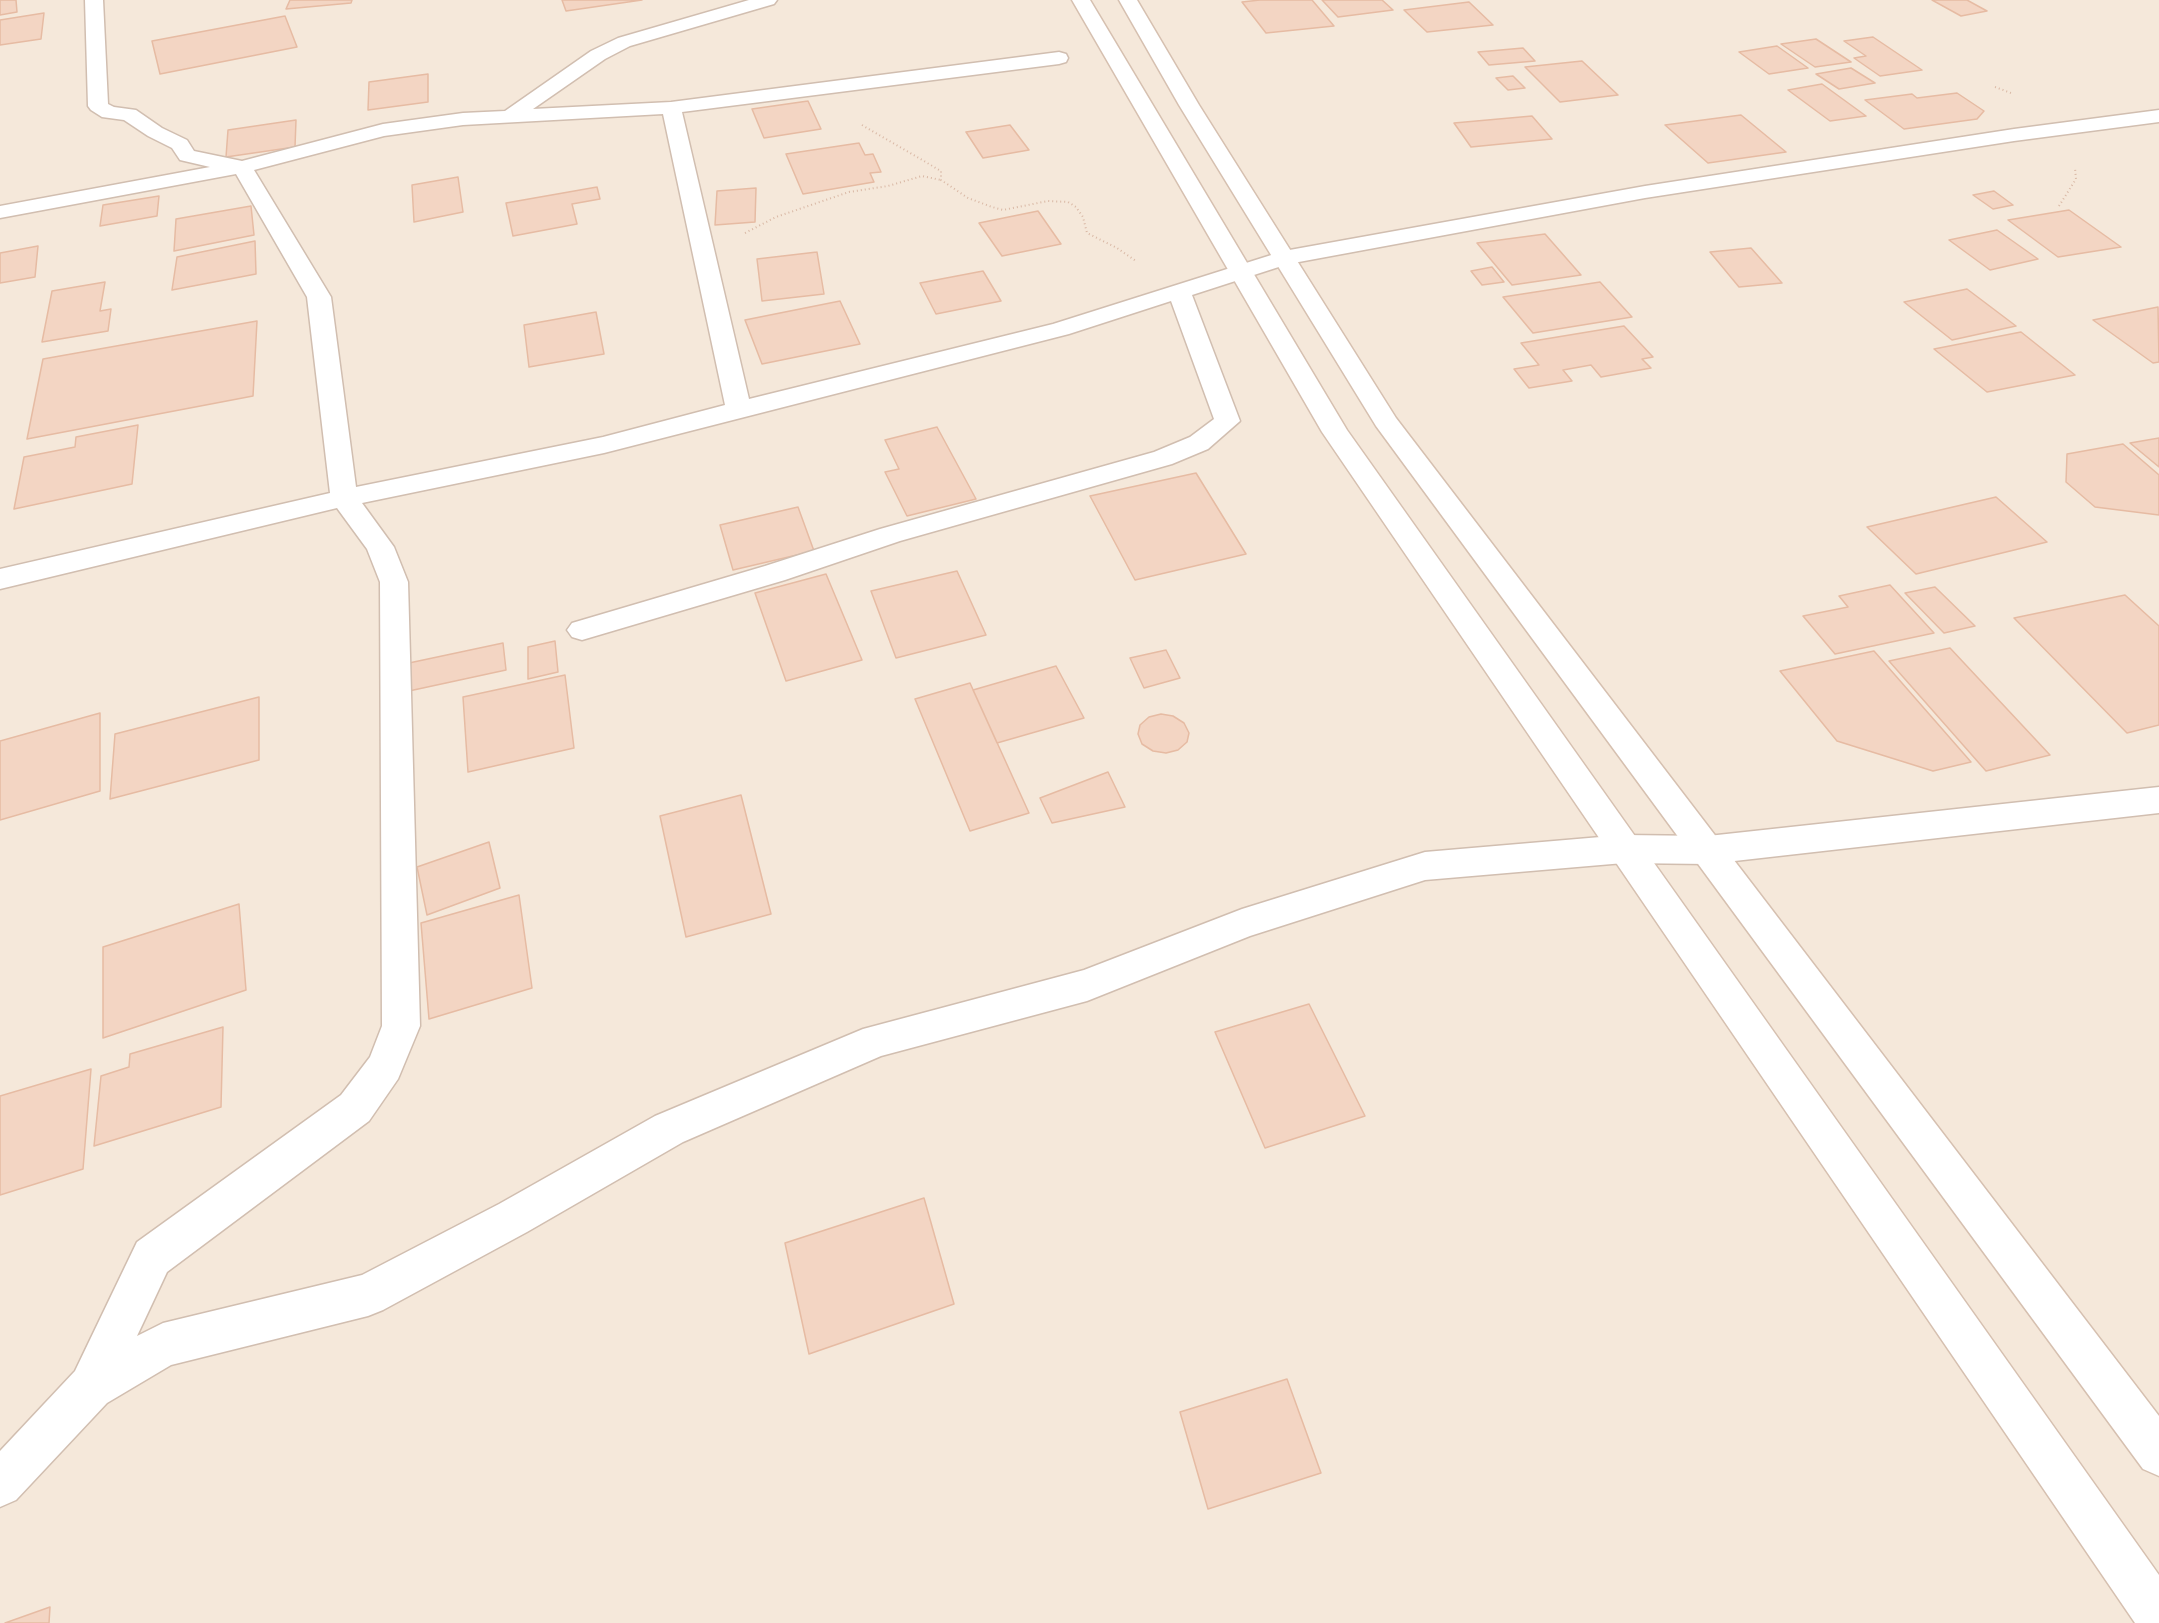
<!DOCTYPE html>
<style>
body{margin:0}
canvas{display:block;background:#fdf6ec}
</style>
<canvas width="2159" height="1623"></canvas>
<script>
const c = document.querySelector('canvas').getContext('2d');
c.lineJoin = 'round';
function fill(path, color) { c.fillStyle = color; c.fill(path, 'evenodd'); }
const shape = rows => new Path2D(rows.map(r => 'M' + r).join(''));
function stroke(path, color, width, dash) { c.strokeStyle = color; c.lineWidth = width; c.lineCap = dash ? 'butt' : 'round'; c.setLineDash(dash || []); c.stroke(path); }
const residential = shape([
 [0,0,2159,0,2159,1623,0,1623]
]);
const building = shape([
 [0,0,16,0,17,12,0,15,0,0],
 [290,0,352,0,351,3,286,9,290,0],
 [562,0,642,0,566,11,562,0],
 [1260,0,1312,0,1334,26,1266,33,1242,2,1260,0],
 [1322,0,1382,0,1393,10,1338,17,1322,0],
 [1932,0,1967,0,1987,11,1961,16,1932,0],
 [1469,2,1493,25,1427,32,1404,10,1469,2],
 [44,13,41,39,0,45,0,20,44,13],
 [285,16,297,47,160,74,152,41,285,16],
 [1873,37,1922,70,1880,76,1854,58,1866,56,1844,41,1873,37],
 [1816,39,1851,62,1815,67,1781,44,1816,39],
 [1777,46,1808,68,1769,74,1739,52,1777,46],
 [1523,48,1535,61,1489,65,1478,52,1523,48],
 [1582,61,1618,95,1560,102,1525,67,1582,61],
 [1851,68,1875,83,1839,89,1816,74,1851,68],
 [428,74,428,102,368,110,369,82,428,74],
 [1513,76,1525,88,1508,90,1496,78,1513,76],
 [1822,84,1866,116,1830,121,1788,90,1822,84],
 [1957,93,1984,111,1977,119,1904,129,1865,100,1912,94,1917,98,1957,93],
 [808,101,821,129,764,138,752,109,808,101],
 [1741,115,1786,152,1708,163,1665,125,1741,115],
 [1532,116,1552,139,1471,147,1454,123,1532,116],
 [296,120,295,147,226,157,228,130,296,120],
 [1010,125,1029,150,983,158,966,132,1010,125],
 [859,143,865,155,873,154,881,172,870,173,874,182,803,194,786,154,859,143],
 [458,177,463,212,414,222,412,185,458,177],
 [597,187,600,199,572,204,577,224,513,236,506,203,597,187],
 [756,188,755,222,715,225,717,191,756,188],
 [1994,191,2013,205,1993,209,1973,195,1994,191],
 [159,196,157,216,100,226,103,205,159,196],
 [251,206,254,235,174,251,176,219,251,206],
 [2069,210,2121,247,2058,257,2008,220,2069,210],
 [1038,211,1061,244,1002,256,979,223,1038,211],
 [1997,230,2038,259,1990,270,1949,240,1997,230],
 [1545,234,1581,275,1512,285,1477,243,1545,234],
 [255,241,256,274,172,290,177,257,255,241],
 [38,246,35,277,0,283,0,253,38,246],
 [1751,248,1782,283,1739,287,1710,252,1751,248],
 [817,252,824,294,762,301,757,259,817,252],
 [1492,267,1504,282,1482,285,1471,271,1492,267],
 [983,271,1001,301,936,314,920,283,983,271],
 [105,282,100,311,111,309,108,331,42,342,52,291,105,282],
 [1600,282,1632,317,1533,333,1503,297,1600,282],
 [1967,289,2016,326,1952,340,1904,302,1967,289],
 [840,301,860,344,762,364,745,320,840,301],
 [2158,307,2159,362,2153,363,2093,320,2158,307],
 [596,312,604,354,529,367,524,325,596,312],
 [257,321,253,396,27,439,43,359,257,321],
 [1624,326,1653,357,1642,359,1651,368,1601,377,1591,365,1563,370,1572,381,1529,388,1514,369,1539,365,1521,343,1624,326],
 [2021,332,2075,375,1987,392,1934,349,2021,332],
 [138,425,132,484,14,509,24,457,75,447,76,437,138,425],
 [937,427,976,499,907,516,885,472,899,469,885,440,937,427],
 [2159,438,2159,467,2130,443,2159,438],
 [2123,444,2159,475,2159,515,2095,507,2066,482,2067,454,2123,444],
 [1196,473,1246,554,1135,580,1090,496,1196,473],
 [1996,497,2047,542,1916,574,1867,527,1996,497],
 [798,507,814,551,733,570,720,525,798,507],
 [957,571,986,635,896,658,871,591,957,571],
 [826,574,862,660,786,681,755,593,826,574],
 [1890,585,1934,633,1835,654,1803,616,1848,607,1839,596,1890,585],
 [1935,587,1975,626,1944,633,1905,593,1935,587],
 [2125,595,2159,626,2159,725,2127,733,2014,618,2125,595],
 [555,641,558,672,528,679,528,647,555,641],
 [503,643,506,670,409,691,409,663,503,643],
 [1950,648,2050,755,1986,771,1889,661,1950,648],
 [1166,650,1180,678,1144,688,1130,658,1166,650],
 [1874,651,1971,762,1933,771,1837,741,1780,671,1874,651],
 [1056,666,1084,718,997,743,973,690,1056,666],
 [565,675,574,748,468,772,463,697,565,675],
 [970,683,1029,813,970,831,915,699,970,683],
 [259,697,259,760,110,799,115,734,259,697],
 [100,713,100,791,0,820,0,741,100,713],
 [1161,714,1173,716,1184,723,1189,733,1187,742,1178,750,1166,753,1153,751,1142,744,1138,734,1140,725,1149,717,1161,714],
 [1108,772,1125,807,1052,823,1040,798,1108,772],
 [741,795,771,914,686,937,660,816,741,795],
 [489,842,500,888,427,915,417,867,489,842],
 [519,895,532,988,429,1019,421,923,519,895],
 [239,904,246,990,103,1038,103,947,239,904],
 [1309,1004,1365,1116,1265,1148,1215,1032,1309,1004],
 [223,1027,221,1107,94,1146,101,1076,129,1067,130,1054,223,1027],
 [91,1069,83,1169,0,1195,0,1096,91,1069],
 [924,1198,954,1304,809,1354,785,1243,924,1198],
 [1287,1379,1321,1473,1208,1509,1180,1412,1287,1379],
 [50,1607,49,1623,5,1623,50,1607]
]);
const path = shape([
 [1995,87,2011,93],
 [862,125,941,171,941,180,968,198,992,207,1003,210,1048,201,1068,202,1076,207,1083,217,1087,233,1117,248,1136,261],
 [2059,206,2076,179,2075,168],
 [745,233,776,217,849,192,888,186,922,176,941,180]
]);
const minor = shape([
 [85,0,103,0,108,104,114,107,136,110,162,128,187,140,194,151,242,161,383,124,463,113,505,111,591,51,618,38,749,0,777,0,774,4,630,46,605,59,533,109,671,102,1059,52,1066,54,1068,58,1066,62,1059,64,682,112,749,399,1053,324,1284,251,1645,186,2014,129,2159,110,2159,122,2014,141,1645,198,1288,264,1192,295,1240,421,1208,449,1172,464,900,541,785,580,582,640,572,637,567,630,572,623,765,566,880,529,1154,452,1190,437,1214,419,1171,301,1069,334,604,453,362,503,394,547,408,582,420,1026,398,1079,369,1121,167,1272,137,1336,163,1323,362,1275,499,1204,655,1116,863,1029,1084,970,1242,909,1425,852,1624,835,1708,836,2159,787,2159,813,1708,864,1624,863,1425,880,1250,936,1087,1001,881,1056,683,1142,527,1232,383,1310,368,1316,171,1365,107,1403,16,1500,0,1507,0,1451,75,1371,137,1242,341,1095,370,1057,382,1026,380,582,367,549,337,508,0,589,0,569,330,493,307,297,236,174,0,218,0,206,210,167,180,160,172,148,148,136,124,120,102,117,91,110,88,106,85,0],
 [663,114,725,405,603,437,356,487,331,297,254,170,384,136,463,125,663,114]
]);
const secondary = shape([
 [1072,0,1090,0,1347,430,2159,1575,2159,1623,2135,1623,1322,432,1072,0],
 [1119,0,1137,0,1199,105,1396,418,2159,1416,2159,1476,2143,1469,1376,426,1179,105,1119,0]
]);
fill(residential, '#f5e8da');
fill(building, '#f3d5c3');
stroke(building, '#e6bba3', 1.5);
stroke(minor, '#d1beb0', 3);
stroke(secondary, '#d6c0b0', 3);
stroke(path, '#d9b8a5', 2, [1, 3]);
fill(minor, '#fff');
fill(secondary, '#fff');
</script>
